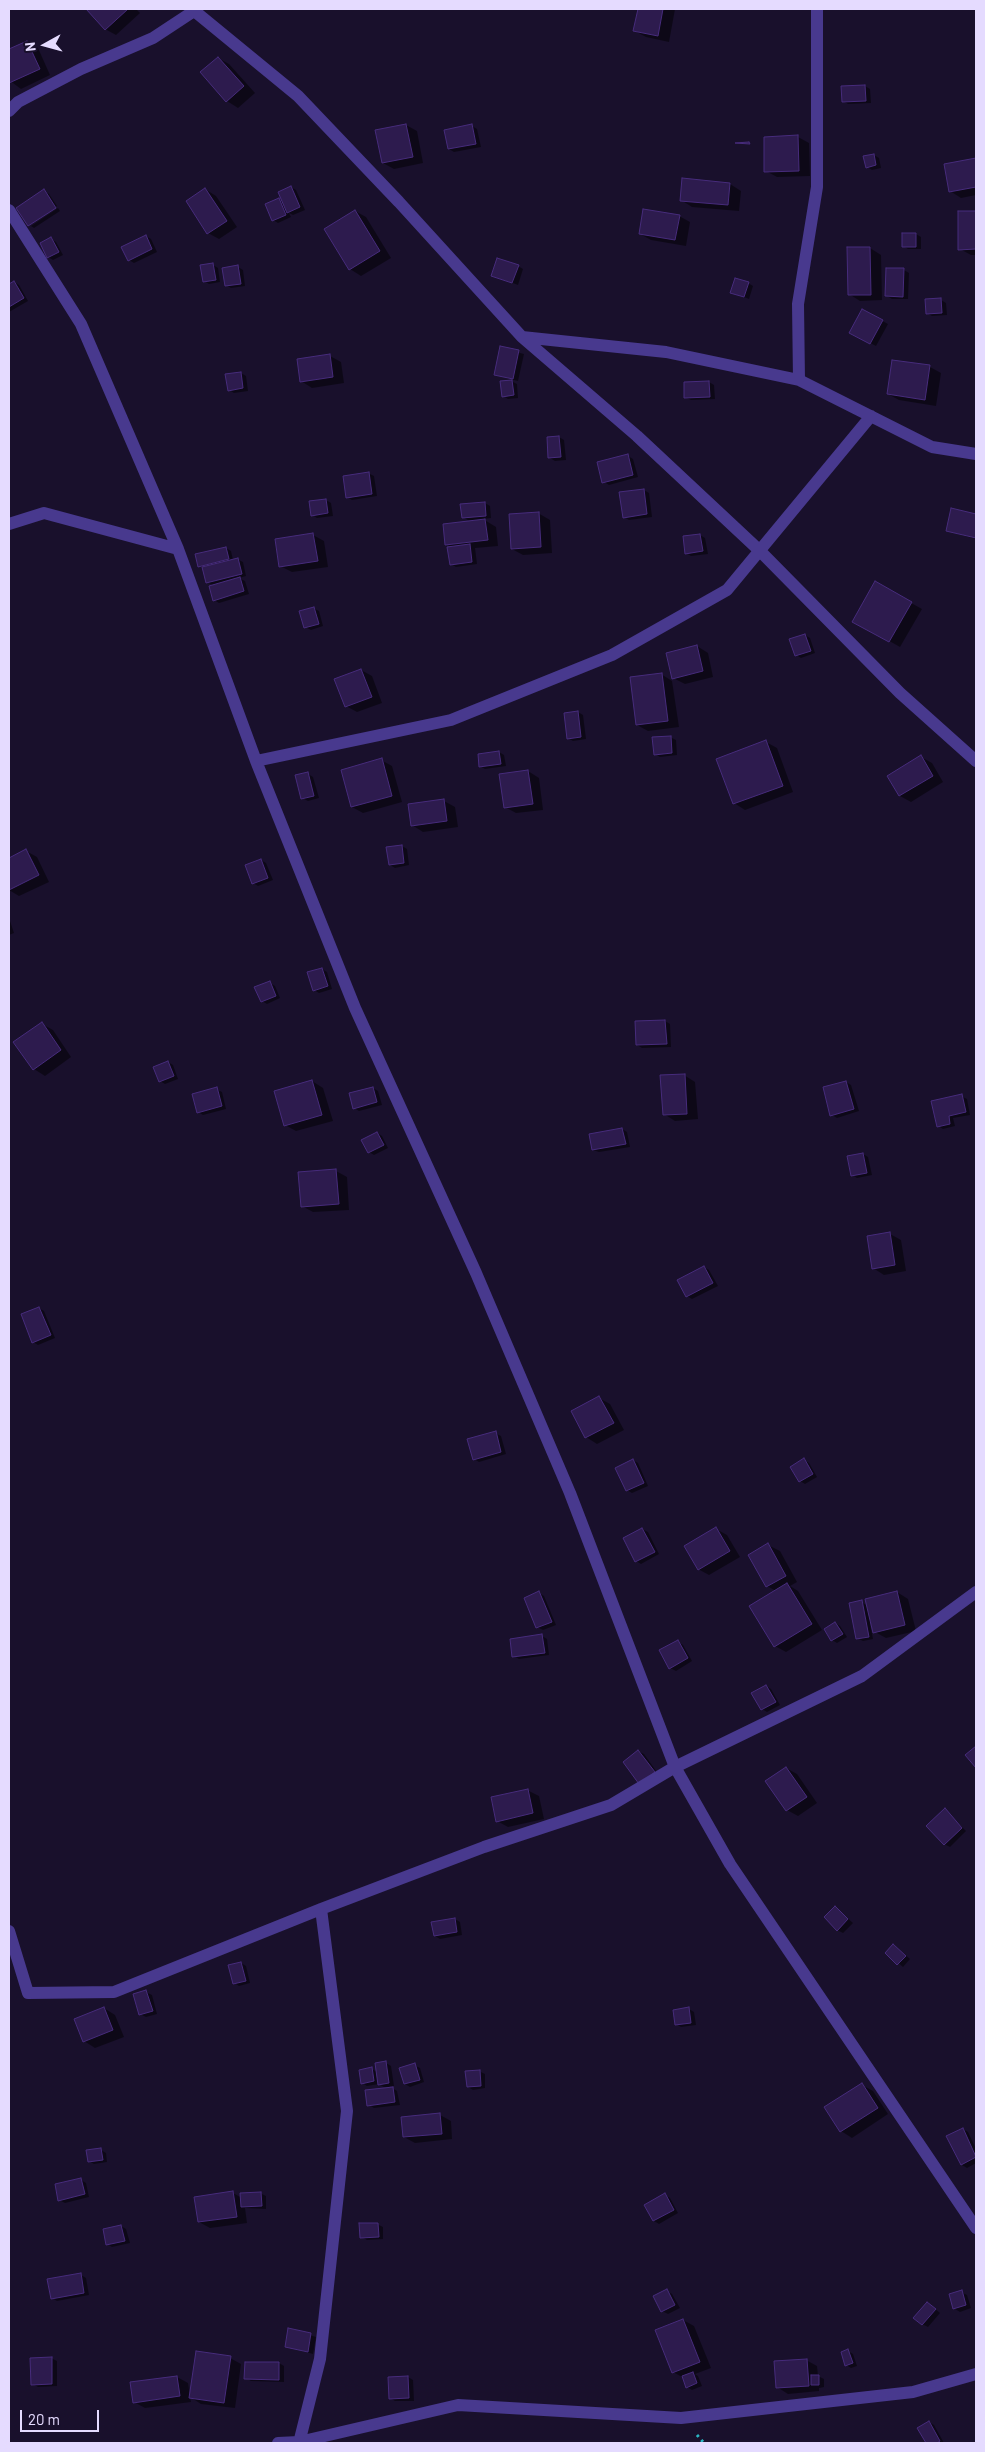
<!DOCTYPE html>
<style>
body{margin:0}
#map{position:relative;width:985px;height:2452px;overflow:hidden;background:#19102c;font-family:Barlow,sans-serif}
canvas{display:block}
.frame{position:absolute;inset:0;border:10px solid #e5dbff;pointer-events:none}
.north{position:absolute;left:20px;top:20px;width:50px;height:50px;-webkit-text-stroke:4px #19102c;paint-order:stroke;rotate:263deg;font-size:14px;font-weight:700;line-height:20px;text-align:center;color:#e5dbff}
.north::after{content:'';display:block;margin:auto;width:18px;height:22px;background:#e5dbff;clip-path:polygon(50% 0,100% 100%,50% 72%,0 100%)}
.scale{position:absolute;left:20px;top:2410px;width:79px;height:22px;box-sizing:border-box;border:2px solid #e5dbff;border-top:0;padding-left:6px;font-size:15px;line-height:18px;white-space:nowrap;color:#e5dbff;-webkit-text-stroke:4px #19102c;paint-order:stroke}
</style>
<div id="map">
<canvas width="985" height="2452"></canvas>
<div class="frame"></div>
<div class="north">N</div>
<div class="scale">20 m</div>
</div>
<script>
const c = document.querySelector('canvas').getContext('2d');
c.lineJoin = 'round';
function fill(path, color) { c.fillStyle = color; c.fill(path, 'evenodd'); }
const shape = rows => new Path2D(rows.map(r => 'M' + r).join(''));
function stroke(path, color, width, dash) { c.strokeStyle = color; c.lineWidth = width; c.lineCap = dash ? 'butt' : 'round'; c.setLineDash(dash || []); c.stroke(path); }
const shadow = shape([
 [87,9,136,9,140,13,116,35,105,29],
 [639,9,675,9,669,42,646,37,635,31],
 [27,42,38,48,50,75,21,89,9,80,9,50],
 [218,58,229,64,255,93,238,108,227,101,202,72],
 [865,86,870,89,871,103,848,104,843,101],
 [406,125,417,131,423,163,394,169,383,163],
 [472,126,477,129,481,147,454,152,449,149],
 [798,137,809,143,810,176,777,177,766,171],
 [874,155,879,158,881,168,872,170,867,167],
 [976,159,976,195,961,198,950,191,945,165],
 [730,184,741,191,739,211,692,207,681,200],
 [291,187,296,190,305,210,293,215,289,213,291,217,278,223,273,220,279,199,283,202],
 [205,189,216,196,237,227,219,239,208,233],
 [44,191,49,194,57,206,30,225,18,208],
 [58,208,60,211,34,228,31,226],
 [355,211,366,217,391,258,361,276,350,269,326,229],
 [976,212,976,255,971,255,960,249,959,213],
 [679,216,690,222,686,246,651,240,640,234],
 [916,234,921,237,921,249,908,249,903,246],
 [146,236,151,239,157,252,134,263,129,260],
 [51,239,56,242,63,255,53,260,48,257],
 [870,248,881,255,882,300,860,301,849,294],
 [213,265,218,268,220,282,209,284,204,281],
 [518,266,523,269,518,285,492,275],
 [238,267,243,270,245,286,231,288,226,285],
 [904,270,909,273,908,299,892,299,887,296],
 [14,282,19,285,28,301,9,312,9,285],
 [748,283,753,286,749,299,732,292],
 [941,300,946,303,947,315,932,316,927,313],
 [862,310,888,324,876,346,851,333],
 [501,348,524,354,518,381,495,375],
 [330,356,341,362,344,383,312,388,301,381],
 [893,361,930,367,941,373,936,406,899,400,888,394],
 [241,373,246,376,248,391,234,393,229,390],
 [511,381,517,384,518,398,508,399,503,396],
 [709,382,714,385,715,399,691,400,685,397],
 [559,437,564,440,566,460,555,461,550,458],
 [628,456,633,459,638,477,609,485,604,482],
 [368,473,374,476,377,496,352,500,347,497],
 [644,490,649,493,652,517,629,520,624,517],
 [326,500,331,503,333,516,317,518,312,515],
 [485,503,490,506,491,518,483,519,496,527,498,546,475,548,477,564,456,567,451,564,453,548,446,544,471,522,463,517],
 [952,509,976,515,976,539,947,531],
 [538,513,550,520,552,553,523,555,512,549],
 [313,535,324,541,328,567,292,572,280,566],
 [700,535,705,538,708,554,691,556,686,553,684,537],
 [226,548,231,551,233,560,237,559,243,562,246,576,239,578,245,581,249,594,219,603,214,600,214,586,207,582,204,568,199,566],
 [875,583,922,609,900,647,854,621],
 [313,608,319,611,323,626,311,630,305,627],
 [805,635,810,638,815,653,801,658,796,655],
 [697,646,708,653,713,677,685,684,673,678],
 [361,670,372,676,382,703,357,712,346,706],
 [661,674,672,681,679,727,648,731,637,725],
 [578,712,583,715,586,739,573,741,568,738],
 [670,737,676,740,677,755,660,757,655,754],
 [766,742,777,748,793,792,745,810,734,803],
 [499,752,504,755,506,766,485,769,480,766],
 [921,757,932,763,943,782,911,802,900,796],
 [381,760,392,766,402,802,363,813,352,807],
 [528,771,539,778,543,810,516,813,505,807],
 [308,774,313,777,319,798,308,801,302,798],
 [444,801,455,807,458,827,423,832,412,825],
 [402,846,407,849,409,865,395,868,390,865],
 [26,851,37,857,49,882,19,896,9,890,9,859],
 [261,860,266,863,273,880,258,886,253,883],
 [9,918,14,933,9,935],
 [322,969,327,972,332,989,319,993,314,990],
 [270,983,275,986,280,998,267,1004,262,1001],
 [665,1021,670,1024,671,1047,642,1048,637,1045],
 [42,1024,53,1030,71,1057,45,1076,34,1069,15,1043],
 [168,1062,173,1065,178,1079,165,1084,160,1081],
 [684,1075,695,1082,698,1119,675,1121,664,1114],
 [312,1081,323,1088,333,1121,296,1131,285,1125],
 [846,1082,851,1085,859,1111,837,1118,832,1115],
 [373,1088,378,1091,382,1105,359,1111,354,1108],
 [216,1089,222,1092,226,1109,203,1115,198,1112],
 [961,1096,967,1099,970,1115,953,1118,955,1126,943,1129,938,1126],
 [622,1129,627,1132,630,1147,599,1152,593,1150],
 [377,1133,382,1136,388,1148,374,1155,369,1152],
 [863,1154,868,1157,872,1175,857,1178,852,1175,849,1157],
 [336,1171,347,1177,349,1210,313,1212,302,1206],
 [890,1234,901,1240,906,1271,884,1275,873,1268],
 [704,1267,709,1270,718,1286,692,1299,687,1296],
 [39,1308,44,1311,55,1338,38,1345,33,1342],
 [599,1398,610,1404,624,1430,597,1444,586,1437],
 [495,1433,501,1436,506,1454,479,1462,474,1459],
 [633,1460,638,1463,648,1486,632,1493,627,1490],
 [804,1460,809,1463,817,1477,805,1484,800,1481],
 [642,1529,648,1532,659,1554,641,1564,636,1561],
 [716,1529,727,1535,740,1557,709,1575,698,1569],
 [768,1545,780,1551,797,1582,790,1586,798,1591,822,1630,786,1652,775,1646,776,1591,767,1586],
 [897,1592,908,1599,916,1631,886,1638,875,1632,872,1623,870,1623,873,1639,863,1641,857,1638,861,1602,868,1606],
 [539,1593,544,1596,556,1625,543,1630,537,1627],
 [835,1623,840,1626,847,1637,837,1643,832,1640],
 [542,1636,547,1639,549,1655,519,1659,514,1656],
 [678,1642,683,1645,692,1661,676,1671,670,1668],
 [766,1686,771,1689,780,1705,767,1712,762,1709],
 [638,1751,644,1754,659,1775,624,1762],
 [786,1768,797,1774,817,1803,798,1816,787,1810],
 [527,1790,539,1796,544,1819,508,1827,497,1821],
 [945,1810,966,1831,950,1847,944,1844],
 [836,1908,853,1923,843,1933,837,1930],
 [455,1919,460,1922,462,1935,440,1939,435,1936],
 [894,1945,910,1959,903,1967,887,1953],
 [241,1963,246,1966,250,1983,239,1986,234,1983],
 [146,1992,152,1995,157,2014,146,2017,140,2014],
 [104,2008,115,2015,124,2037,95,2048,84,2041],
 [689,2009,694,2012,696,2025,681,2027,676,2024],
 [386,2063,391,2066,394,2086,389,2086,397,2091,400,2105,374,2108,369,2105,387,2089,379,2084,367,2086,362,2083,372,2069,377,2072],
 [414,2065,420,2068,424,2082,410,2087,405,2084],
 [479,2071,485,2074,485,2088,473,2090,468,2087],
 [862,2085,873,2091,888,2114,852,2138,841,2131],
 [440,2115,451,2121,452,2139,415,2143,404,2137],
 [963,2129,968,2132,976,2149,976,2163,967,2168,962,2165,947,2137],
 [101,2150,106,2153,107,2162,94,2164,89,2161],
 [81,2180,86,2183,89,2197,65,2203,59,2200],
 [233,2193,242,2198,260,2193,266,2196,266,2209,245,2208,247,2223,210,2228,199,2222],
 [665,2195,670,2198,678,2213,659,2224,654,2221,646,2206],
 [377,2224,383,2227,383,2239,367,2240,362,2237],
 [121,2226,126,2229,130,2243,112,2247,107,2244,104,2229],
 [81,2275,86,2278,89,2295,57,2301,52,2298],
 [667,2291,672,2294,680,2308,668,2314,662,2311,655,2297],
 [961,2292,967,2295,971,2308,960,2312,955,2309,951,2295],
 [932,2306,940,2313,928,2327,922,2324],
 [683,2320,694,2326,711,2368,695,2374,698,2376,702,2386,692,2390,687,2387,684,2378,673,2372],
 [289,2329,316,2337,313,2354,286,2346],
 [848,2351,853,2354,857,2366,851,2368,846,2365],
 [51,2358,57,2361,57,2386,38,2387,33,2384],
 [230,2358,241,2364,235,2408,201,2404,190,2397,191,2402,145,2408,134,2402,177,2377,188,2383,190,2396],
 [806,2360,817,2366,818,2376,824,2379,824,2387,819,2388,819,2391,788,2394,777,2387],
 [279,2363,284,2366,284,2382,251,2381,246,2378],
 [408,2377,413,2380,414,2401,395,2401,390,2398,389,2378],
 [929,2422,934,2425,944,2443,927,2443,919,2428]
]);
const building = shape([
 [86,9,128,9,105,30,86,9],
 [638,9,663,9,658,36,633,31,638,9],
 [27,41,40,69,9,83,9,49,27,41],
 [218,57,244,86,226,102,200,72,218,57],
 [865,85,866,101,842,102,841,86,865,85],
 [406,124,413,157,382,163,375,130,406,124],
 [472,124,476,144,448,149,444,130,472,124],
 [798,135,799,171,764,172,764,137,798,135],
 [749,142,750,144,735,143,749,142],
 [874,154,876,165,866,168,863,156,874,154],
 [976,158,976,187,949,192,944,164,976,158],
 [682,178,730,183,728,205,680,201,682,178],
 [291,186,300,207,287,213,278,192,291,186],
 [205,188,227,221,207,234,186,201,205,188],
 [44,189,56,208,28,226,16,208,44,189],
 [279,198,286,215,272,221,265,204,279,198],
 [643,209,680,215,675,240,639,234,643,209],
 [355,210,380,251,349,270,324,229,355,210],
 [958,211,976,211,976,249,958,250,958,211],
 [902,233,916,233,916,247,902,247,902,233],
 [146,235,152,249,128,261,121,247,146,235],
 [51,237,59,252,47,258,40,243,51,237],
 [847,247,870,247,871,295,848,295,847,247],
 [497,258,519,265,512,283,491,276,497,258],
 [213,263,216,280,203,282,200,265,213,263],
 [238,265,241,284,225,286,222,268,238,265],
 [886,268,904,268,903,297,885,296,886,268],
 [735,278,749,282,744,297,730,293,735,278],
 [14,281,24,298,9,307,9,284,14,281],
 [941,298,942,313,926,314,925,299,941,298],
 [862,309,883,320,870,344,849,333,862,309],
 [500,346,519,350,513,379,494,375,500,346],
 [330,354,333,377,300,382,297,359,330,354],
 [892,360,930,365,925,400,887,394,892,360],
 [241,372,243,388,228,391,225,374,241,372],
 [512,380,514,395,502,397,500,381,512,380],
 [709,381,710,397,684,398,684,382,709,381],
 [559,436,561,457,548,458,547,437,559,436],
 [628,454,633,475,602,483,597,462,628,454],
 [369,472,372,494,346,498,343,476,369,472],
 [644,489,647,514,623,518,619,492,644,489],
 [326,499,328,513,311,516,309,501,326,499],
 [485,502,486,516,462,518,460,504,485,502],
 [951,508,976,514,976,538,946,531,951,508],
 [539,512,541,547,511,549,509,514,539,512],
 [485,519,488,540,445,545,443,524,485,519],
 [313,533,318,561,279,567,275,539,313,533],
 [700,534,703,551,685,554,683,536,700,534],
 [470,544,472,562,450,565,447,547,470,544],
 [226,547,229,559,198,567,195,554,226,547],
 [238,558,242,574,206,583,202,567,238,558],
 [240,577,244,591,213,601,209,586,240,577],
 [875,581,912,602,889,642,852,622,875,581],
 [314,607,319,624,304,628,299,611,314,607],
 [805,634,811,651,795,656,789,639,805,634],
 [697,645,703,671,672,679,666,653,697,645],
 [361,669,372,697,345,707,334,679,361,669],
 [662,673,668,721,636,725,630,677,662,673],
 [578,711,581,737,567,739,564,713,578,711],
 [671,736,672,753,654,755,652,737,671,736],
 [766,740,783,786,733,804,716,759,766,740],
 [499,751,501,764,479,767,478,754,499,751],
 [921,755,933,776,899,796,887,776,921,755],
 [382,758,392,796,351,807,341,770,382,758],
 [528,770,533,804,504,808,499,774,528,770],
 [308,772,314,796,301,799,295,775,308,772],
 [444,799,447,821,411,826,408,804,444,799],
 [402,845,404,863,389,865,386,847,402,845],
 [26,849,39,875,9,890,9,858,26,849],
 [261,859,268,878,252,884,245,865,261,859],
 [322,968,328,986,313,991,307,972,322,968],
 [270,981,276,996,261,1002,254,987,270,981],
 [665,1020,667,1044,636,1045,635,1021,665,1020],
 [42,1022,61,1050,33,1070,13,1042,42,1022],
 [168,1061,174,1076,159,1082,153,1067,168,1061],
 [685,1074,687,1114,663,1115,660,1075,685,1074],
 [312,1080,322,1115,284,1126,274,1091,312,1080],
 [846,1081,854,1109,830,1116,823,1087,846,1081],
 [217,1087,222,1106,197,1113,192,1094,217,1087],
 [373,1087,377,1102,353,1109,349,1093,373,1087],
 [962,1094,966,1112,949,1116,950,1124,937,1127,931,1101,962,1094],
 [622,1128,626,1144,592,1150,589,1134,622,1128],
 [377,1132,384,1145,368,1153,361,1140,377,1132],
 [863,1153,867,1173,851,1176,847,1156,863,1153],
 [336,1169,339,1204,301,1207,298,1172,336,1169],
 [890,1232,895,1265,872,1269,867,1236,890,1232],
 [704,1266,713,1283,686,1297,677,1280,704,1266],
 [39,1307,51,1335,32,1343,21,1314,39,1307],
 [599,1396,614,1423,585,1438,571,1411,599,1396],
 [496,1431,501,1452,473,1460,467,1439,496,1431],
 [804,1458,813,1474,799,1482,790,1467,804,1458],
 [633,1459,644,1483,626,1491,615,1468,633,1459],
 [716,1527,730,1551,698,1570,684,1546,716,1527],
 [642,1528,655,1552,635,1562,623,1538,642,1528],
 [768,1543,786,1576,766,1587,748,1555,768,1543],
 [787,1583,812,1624,774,1647,749,1606,787,1583],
 [539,1591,552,1622,536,1628,524,1598,539,1591],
 [897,1591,905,1625,873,1633,865,1599,897,1591],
 [862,1600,869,1637,856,1639,849,1603,862,1600],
 [835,1622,843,1634,831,1641,824,1629,835,1622],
 [542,1634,545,1653,512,1657,510,1639,542,1634],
 [678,1640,688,1658,669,1669,659,1650,678,1640],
 [766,1685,776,1702,761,1710,751,1693,766,1685],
 [976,1746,976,1768,965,1755,976,1746],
 [638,1750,655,1772,639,1784,623,1762,638,1750],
 [786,1767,807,1797,786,1811,765,1781,786,1767],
 [528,1789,533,1813,496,1822,491,1797,528,1789],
 [945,1808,962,1828,944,1845,926,1826,945,1808],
 [835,1906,848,1919,837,1931,824,1917,835,1906],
 [455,1918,457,1932,434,1936,431,1922,455,1918],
 [893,1944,906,1956,897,1965,885,1953,893,1944],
 [241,1962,246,1981,233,1984,228,1965,241,1962],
 [146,1990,153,2011,139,2015,133,1994,146,1990],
 [104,2007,113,2030,83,2042,74,2019,104,2007],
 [689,2007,691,2023,675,2025,673,2010,689,2007],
 [386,2061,389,2083,378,2085,375,2063,386,2061],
 [415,2063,420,2080,404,2084,399,2068,415,2063],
 [372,2067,374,2081,361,2084,359,2070,372,2067],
 [480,2070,481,2086,467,2087,465,2071,480,2070],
 [862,2083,878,2108,840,2132,824,2107,862,2083],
 [393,2087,395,2102,367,2106,365,2090,393,2087],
 [440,2113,442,2134,403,2137,401,2117,440,2113],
 [963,2128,976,2157,961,2165,946,2136,963,2128],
 [101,2148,103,2160,88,2162,86,2150,101,2148],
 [81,2178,85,2194,58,2201,55,2184,81,2178],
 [233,2191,237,2217,198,2222,194,2197,233,2191],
 [261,2192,262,2206,241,2207,240,2193,261,2192],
 [665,2193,674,2210,653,2221,644,2205,665,2193],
 [359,2223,378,2223,379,2237,360,2238,359,2223],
 [121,2225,125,2241,106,2245,103,2229,121,2225],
 [81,2273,84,2293,51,2299,47,2279,81,2273],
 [667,2289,675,2305,661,2312,653,2296,667,2289],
 [962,2290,966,2305,953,2309,949,2294,962,2290],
 [927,2302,936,2309,922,2325,913,2318,927,2302],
 [683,2319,700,2362,672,2373,655,2330,683,2319],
 [288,2328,311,2333,308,2352,285,2347,288,2328],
 [848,2349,853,2363,845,2366,841,2352,848,2349],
 [196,2351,231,2356,224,2403,189,2398,196,2351],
 [52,2357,52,2384,31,2385,30,2358,52,2357],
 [807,2359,809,2386,776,2388,774,2361,807,2359],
 [245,2362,279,2362,279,2380,244,2379,245,2362],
 [693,2372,697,2383,686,2388,682,2376,693,2372],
 [811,2375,819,2375,819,2385,811,2385,811,2375],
 [177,2376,180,2396,133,2403,130,2382,177,2376],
 [408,2376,409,2398,389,2399,388,2377,408,2376],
 [929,2421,940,2441,937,2443,926,2443,917,2428,929,2421]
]);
const path = shape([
 [697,2435,704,2443]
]);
const minor = shape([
 [192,9,298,96,399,202,522,337,666,352,799,380,932,447,976,454],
 [9,111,18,102,81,69,153,38,197,9],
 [9,210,81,324,178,549,256,761,355,1008,476,1273,570,1493,675,1767,730,1864,976,2228],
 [522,337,637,436,760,551,900,693,976,761],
 [799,380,798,304,817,187,817,9],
 [9,524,44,513,178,549],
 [256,761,451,720,612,655,727,590,871,416],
 [9,1931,28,1993,114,1992,321,1909,484,1847,611,1805,675,1767,862,1676,976,1592],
 [278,2443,299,2442,458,2405,681,2418,913,2392,976,2374],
 [299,2443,320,2359,347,2111,321,1909]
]);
fill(shadow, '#0007');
fill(building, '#2d1b4e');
stroke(building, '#472c7c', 1);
stroke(path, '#2ab7c4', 3, [2.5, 4]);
stroke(minor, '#48398e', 12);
</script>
